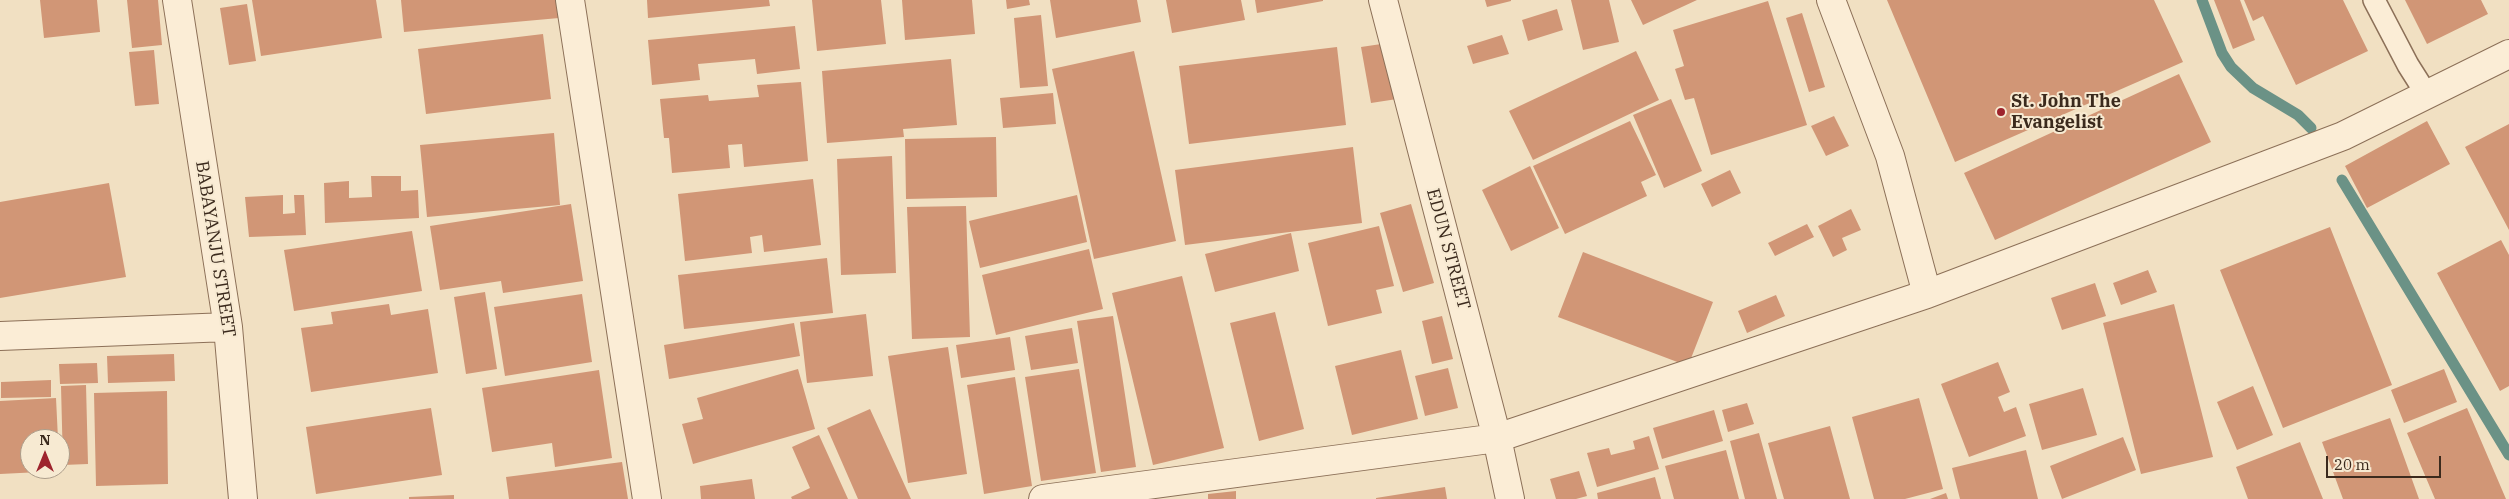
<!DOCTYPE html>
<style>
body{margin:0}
#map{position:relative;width:2509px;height:499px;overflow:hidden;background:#f1e0c2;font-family:"IBM Plex Serif",serif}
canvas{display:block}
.north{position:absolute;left:20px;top:429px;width:50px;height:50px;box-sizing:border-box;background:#f7ead2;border:1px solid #ac9d8a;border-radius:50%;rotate:0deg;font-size:14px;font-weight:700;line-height:20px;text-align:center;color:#3b2a1d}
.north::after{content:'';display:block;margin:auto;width:18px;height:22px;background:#9e242d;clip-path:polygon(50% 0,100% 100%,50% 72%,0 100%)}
.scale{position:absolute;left:2326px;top:456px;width:115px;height:22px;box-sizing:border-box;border:2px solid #3b2a1d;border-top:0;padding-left:6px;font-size:15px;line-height:18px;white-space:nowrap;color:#3b2a1d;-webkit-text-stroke:4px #f7ead2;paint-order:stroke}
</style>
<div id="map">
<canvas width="2509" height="499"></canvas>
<div class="north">N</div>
<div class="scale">20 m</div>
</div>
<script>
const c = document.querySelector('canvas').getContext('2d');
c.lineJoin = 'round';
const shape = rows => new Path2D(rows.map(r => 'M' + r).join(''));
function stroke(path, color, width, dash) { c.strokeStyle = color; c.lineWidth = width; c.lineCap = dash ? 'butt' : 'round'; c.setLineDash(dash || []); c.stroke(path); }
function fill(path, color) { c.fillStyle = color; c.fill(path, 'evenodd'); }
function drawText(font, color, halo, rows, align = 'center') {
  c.font = font + ' "IBM Plex Serif",serif'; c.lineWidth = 4; c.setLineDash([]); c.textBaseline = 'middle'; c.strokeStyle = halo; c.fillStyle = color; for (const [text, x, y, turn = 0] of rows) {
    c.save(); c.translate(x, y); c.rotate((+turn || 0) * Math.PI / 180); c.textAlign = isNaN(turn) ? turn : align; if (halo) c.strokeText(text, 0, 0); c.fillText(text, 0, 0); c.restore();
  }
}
const stream = shape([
 [2202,0,2222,53,2231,67,2253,88,2298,115,2311,128],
 [2342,180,2509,455]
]);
const building = shape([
 [40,0,97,0,100,32,44,38],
 [127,0,158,0,162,45,132,48],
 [252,0,376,0,382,38,261,56],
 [401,0,557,0,559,18,404,32],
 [647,0,769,0,770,6,648,18],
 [812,0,881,0,886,44,817,51],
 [902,0,972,0,975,34,905,40],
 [1006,0,1029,0,1030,5,1007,9],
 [1050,0,1137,0,1141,22,1056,38],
 [1166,0,1241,0,1245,20,1172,33],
 [1255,0,1323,0,1323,1,1257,13],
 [1485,0,1511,0,1511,1,1487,7],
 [1571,0,1609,0,1619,42,1583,50],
 [1631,0,1697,0,1643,25],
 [1887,0,2154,0,2183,62,1955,162],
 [2214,0,2240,0,2255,40,2233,49],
 [2244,0,2343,0,2368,51,2296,85,2263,16,2253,21],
 [2405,0,2481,0,2488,14,2427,44],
 [1768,1,1807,125,1711,155,1694,98,1685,100,1675,69,1684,66,1673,30],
 [247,4,256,61,229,65,220,8],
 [1557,9,1563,30,1528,41,1522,20],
 [1802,13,1825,87,1809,92,1786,18],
 [1041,15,1048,86,1020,88,1014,18],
 [795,26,800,69,757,74,755,59,698,64,700,80,652,85,648,40],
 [543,34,551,99,426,114,418,49],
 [1502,35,1509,54,1473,64,1467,46],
 [1388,43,1397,99,1371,103,1361,47],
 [1337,47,1346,125,1189,144,1179,66],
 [154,50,159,104,135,106,129,52],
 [1134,51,1176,241,1094,259,1052,69],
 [1636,51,1659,100,1533,160,1509,111],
 [951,59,957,125,903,129,904,137,827,143,822,71],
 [2179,74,2211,142,1995,240,1964,173],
 [801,82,808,161,744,167,742,144,728,145,730,168,672,173,669,138,664,138,660,99,708,95,709,101,759,97,757,85],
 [1053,93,1056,124,1003,128,1000,98],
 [1671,99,1702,171,1664,188,1633,115],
 [1834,116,1849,146,1826,156,1811,126],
 [1630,121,1656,175,1641,182,1647,196,1565,234,1533,166],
 [2427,121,2450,164,2367,208,2345,166],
 [2509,124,2509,230,2465,147],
 [554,133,560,205,427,217,420,145],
 [996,137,997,197,906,199,905,139],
 [1353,147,1362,223,1185,245,1175,170],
 [892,156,896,273,841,275,837,159],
 [1530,166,1559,228,1511,251,1482,190],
 [1730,170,1741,193,1712,207,1701,184],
 [371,176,401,176,401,191,418,190,419,218,325,223,324,183,349,181,349,198,372,197],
 [813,179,821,245,764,252,762,235,750,237,752,253,685,261,678,194],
 [109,183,126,277,0,298,0,202],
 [283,195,283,214,295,213,294,195,304,195,306,235,249,237,245,197],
 [1077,195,1087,242,980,268,969,221],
 [571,204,583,281,503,293,501,281,440,290,430,226],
 [1411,204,1434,283,1403,292,1380,213],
 [966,206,970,337,912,339,907,207],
 [1851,209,1861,230,1842,238,1847,250,1833,257,1818,226],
 [1807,224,1814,237,1775,256,1768,243],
 [1379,226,1394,286,1376,290,1382,313,1328,326,1308,243],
 [2330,227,2392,385,2283,428,2220,270],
 [412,231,422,291,294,311,284,250],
 [1291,233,1299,271,1215,292,1205,254],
 [2501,240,2509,255,2509,386,2500,391,2437,273],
 [1089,249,1103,309,996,335,982,275],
 [1583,252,1713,302,1688,366,1558,317],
 [827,258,833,313,684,329,678,275],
 [2148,270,2157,292,2121,305,2113,283],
 [1182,276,1224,448,1153,465,1112,293],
 [2095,283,2106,316,2062,330,2051,298],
 [485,292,497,369,466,374,454,297],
 [582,294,592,362,505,376,494,307],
 [1776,295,1785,316,1747,333,1738,311],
 [389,304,391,315,428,309,438,373,311,392,301,328,333,324,331,312],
 [2174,304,2213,457,2141,474,2103,323],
 [1275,312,1304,429,1259,441,1230,323],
 [866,314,873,376,807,383,800,322],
 [1113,316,1136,467,1101,472,1077,321],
 [1442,316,1453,359,1432,364,1422,321],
 [794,323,800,356,669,379,664,345],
 [1072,328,1078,363,1031,370,1025,336],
 [1010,337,1015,370,961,378,956,345],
 [948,347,967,474,908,483,888,356],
 [1401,350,1418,419,1352,435,1335,366],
 [174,354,175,381,108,383,107,356],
 [1998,362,2010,392,1998,397,2004,412,2016,407,2026,436,1969,457,1941,384],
 [97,363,98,383,60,384,59,364],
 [1448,368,1458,408,1425,416,1415,376],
 [798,369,815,429,693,464,682,424,703,419,697,398],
 [1079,369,1096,473,1041,481,1025,377],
 [2444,369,2457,402,2404,423,2391,390],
 [599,370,612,458,555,467,552,443,492,452,482,388],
 [1015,377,1032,486,984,494,967,385],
 [51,380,51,397,1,398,1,382],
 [86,385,88,464,63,465,61,386],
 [2253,386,2273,435,2237,450,2217,402],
 [2083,388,2097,435,2042,450,2029,404],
 [167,391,168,484,96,486,94,393],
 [56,398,58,439,30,439,30,469,60,471,0,474,0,401],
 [1919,398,1943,489,1905,499,1874,499,1852,417],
 [1747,403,1754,424,1728,432,1722,410],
 [431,408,442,475,316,494,306,427],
 [2467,408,2506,499,2435,499,2407,433],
 [870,409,911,499,858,499,827,428],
 [1714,410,1723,441,1662,459,1653,428],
 [2390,418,2419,499,2343,499,2322,442],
 [1830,426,1850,499,1784,499,1768,443],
 [1759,433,1777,499,1745,499,1730,441],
 [819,435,848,499,792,499,791,497,810,488,792,447],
 [1649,436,1659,469,1597,487,1587,453,1609,448,1611,455,1635,449,1633,441],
 [2123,437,2136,470,2062,499,2050,466],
 [2300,442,2323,499,2248,499,2236,467],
 [1726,450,1739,499,1674,499,1665,466],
 [2026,450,2038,499,1960,499,1952,468],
 [622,462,628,499,509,499,506,477],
 [1579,471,1587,496,1576,499,1556,499,1550,479],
 [1655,477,1661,499,1598,499,1597,493],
 [752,479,755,499,701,499,700,486],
 [1445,487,1447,499,1376,499,1376,498],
 [1236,491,1236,499,1208,499,1208,494],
 [1946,493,1948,499,1930,499],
 [454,495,454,499,409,499,409,497]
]);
const lane = shape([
 [2374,0,2408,65,2427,95]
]);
const street = shape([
 [177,0,228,327,243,499],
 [570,0,647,499],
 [1383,0,1497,438,1510,499],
 [1831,0,1890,156,1927,294],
 [0,336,228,327],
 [1043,499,1497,438,1927,294,2343,136,2509,54]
]);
const markers = [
 [2001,112,5,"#9e242d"]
];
const poiNames = [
 ["St. John The",2011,102],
 ["Evangelist",2011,123]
];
const streetNames = [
 ["BABAYANJU STREET",215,249,81],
 ["EDUN STREET",1448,249,75]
];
stroke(stream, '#6b9286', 11);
fill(building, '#d19676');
stroke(lane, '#8c7058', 24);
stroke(street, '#8c7058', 30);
stroke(lane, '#fbedd6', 21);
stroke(street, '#fbedd6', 28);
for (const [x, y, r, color] of markers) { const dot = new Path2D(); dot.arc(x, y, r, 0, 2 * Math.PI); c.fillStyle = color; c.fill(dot); stroke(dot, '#f7ead2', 2); }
drawText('bold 18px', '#3b2a1d', '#f7ead2', poiNames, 'left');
drawText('18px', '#3b2a1d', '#f7ead2', streetNames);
</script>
